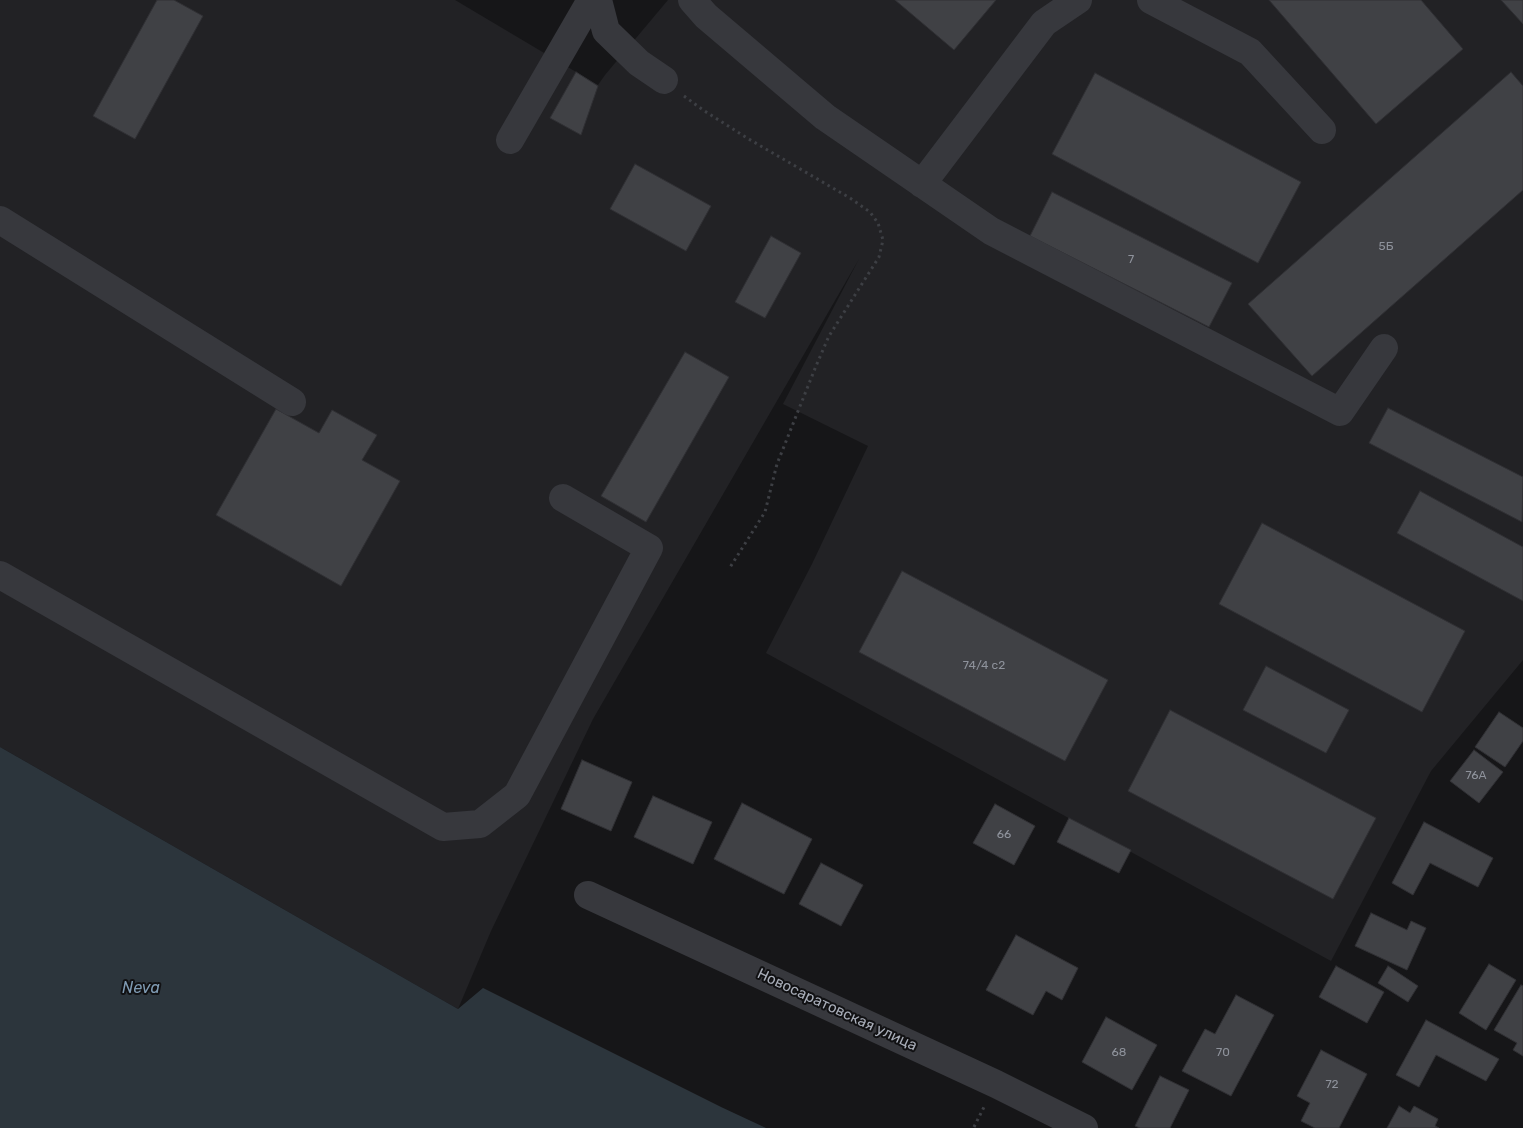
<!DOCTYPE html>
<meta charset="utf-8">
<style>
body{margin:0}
canvas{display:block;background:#161618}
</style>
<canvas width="1523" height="1128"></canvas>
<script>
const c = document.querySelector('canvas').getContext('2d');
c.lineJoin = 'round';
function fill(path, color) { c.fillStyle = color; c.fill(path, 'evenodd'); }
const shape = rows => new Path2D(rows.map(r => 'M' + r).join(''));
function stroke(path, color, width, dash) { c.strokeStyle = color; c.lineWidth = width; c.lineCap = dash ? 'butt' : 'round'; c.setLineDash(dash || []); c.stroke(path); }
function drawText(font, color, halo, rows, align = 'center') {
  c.font = font + ' Rubik,sans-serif'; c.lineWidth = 4; c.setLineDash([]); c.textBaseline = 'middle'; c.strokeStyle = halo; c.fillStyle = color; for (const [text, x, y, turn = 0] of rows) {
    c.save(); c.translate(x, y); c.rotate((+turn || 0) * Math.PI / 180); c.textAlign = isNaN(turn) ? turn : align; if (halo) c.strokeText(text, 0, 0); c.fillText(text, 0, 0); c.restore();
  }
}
const built = shape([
 [0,0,455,0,598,85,605,75,668,0,1523,0,1523,660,1431,771,1331,961,766,653,812,564,868,446,783,404,859,259,593,719,491,931,458,1009,0,747]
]);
const water = shape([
 [0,747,458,1009,483,988,721,1107,766,1128,0,1128]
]);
const building = shape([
 [157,0,174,0,203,16,135,139,93,116,157,0],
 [895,0,996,0,954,50,895,0],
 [1269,0,1421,0,1463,49,1376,124,1269,0],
 [1501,0,1523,0,1523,24,1501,0],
 [576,72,598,86,581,135,550,118,576,72],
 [1511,72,1523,86,1523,190,1312,376,1248,304,1511,72],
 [1095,73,1301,182,1258,263,1052,154,1095,73],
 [635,164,711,206,686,251,610,209,635,164],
 [1052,192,1232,283,1209,327,1030,236,1052,192],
 [771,236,801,253,765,318,735,302,771,236],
 [685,352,729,377,646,522,601,496,685,352],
 [1388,408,1523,477,1522,522,1369,443,1388,408],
 [276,409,319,433,332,410,377,435,362,460,400,481,341,586,216,515,276,409],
 [1420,491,1523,547,1523,601,1397,533,1420,491],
 [1262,523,1465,631,1422,712,1219,604,1262,523],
 [902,571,1108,680,1065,761,859,652,902,571],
 [1266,666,1349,710,1326,753,1243,710,1266,666],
 [1170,710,1376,818,1333,899,1128,791,1170,710],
 [1499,712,1523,728,1523,741,1505,767,1475,747,1499,712],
 [1474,750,1503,772,1479,803,1450,781,1474,750],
 [582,760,632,782,611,831,561,809,582,760],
 [653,796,712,822,693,864,634,837,653,796],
 [742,803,812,839,784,894,714,859,742,803],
 [995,804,1035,826,1014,865,973,843,995,804],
 [1069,818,1131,850,1119,873,1057,842,1069,818],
 [1424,822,1493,858,1478,887,1430,863,1413,895,1392,883,1424,822],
 [821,863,863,885,841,926,799,904,821,863],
 [1371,913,1407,930,1411,921,1426,928,1407,970,1355,946,1371,913],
 [1016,935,1078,968,1062,1000,1046,991,1033,1015,986,990,1016,935],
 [1489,964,1516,980,1486,1030,1459,1013,1489,964],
 [1336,966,1384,992,1367,1023,1319,997,1336,966],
 [1388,966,1418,986,1408,1002,1378,983,1388,966],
 [1521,985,1523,986,1523,1056,1513,1050,1517,1043,1494,1030,1521,985],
 [1236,995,1274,1015,1231,1096,1182,1071,1205,1029,1215,1034,1236,995],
 [1106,1017,1157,1045,1132,1090,1082,1062,1106,1017],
 [1426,1020,1499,1059,1486,1081,1436,1055,1419,1087,1396,1075,1426,1020],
 [1321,1050,1367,1074,1339,1128,1315,1128,1301,1121,1310,1103,1297,1096,1321,1050],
 [1160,1076,1189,1090,1170,1128,1140,1128,1135,1126,1160,1076],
 [1399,1106,1410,1113,1414,1106,1438,1119,1435,1126,1439,1128,1387,1128,1399,1106]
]);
const path = shape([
 [684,96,703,110,747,138,850,198,870,212,878,223,883,240,879,257,829,336,816,366,777,464,765,512,729,569],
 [974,1127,984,1107]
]);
const minor = shape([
 [598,0,606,31,639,63,664,80],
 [692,0,706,16,825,117,991,231,1340,412,1384,348],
 [1151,0,1250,52,1322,130],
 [510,140,591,0],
 [922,184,1044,23,1078,0],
 [0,220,292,402],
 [0,575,443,827,480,824,517,795,649,548,563,498],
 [588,895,996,1084,1084,1128]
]);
const numberNames = [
 ["5Б",1386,247],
 ["7",1131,260],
 ["74/4 с2",984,666],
 ["76А",1476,776],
 ["66",1004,835],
 ["68",1119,1053],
 ["70",1223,1053],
 ["72",1332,1085]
];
const streetNames = [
 ["Новосаратовская улица",837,1010,25]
];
const waterNames = [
 ["Neva",141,988]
];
fill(built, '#222225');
fill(water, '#2c353c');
fill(building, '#404145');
stroke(building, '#303034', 1);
stroke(path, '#3d3f44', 3, [2.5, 4]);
stroke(minor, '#37383d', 28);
drawText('12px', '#8e929b', null, numberNames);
drawText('15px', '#a8adb8', '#111113', streetNames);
drawText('italic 16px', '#7f9bb3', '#111113', waterNames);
</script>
